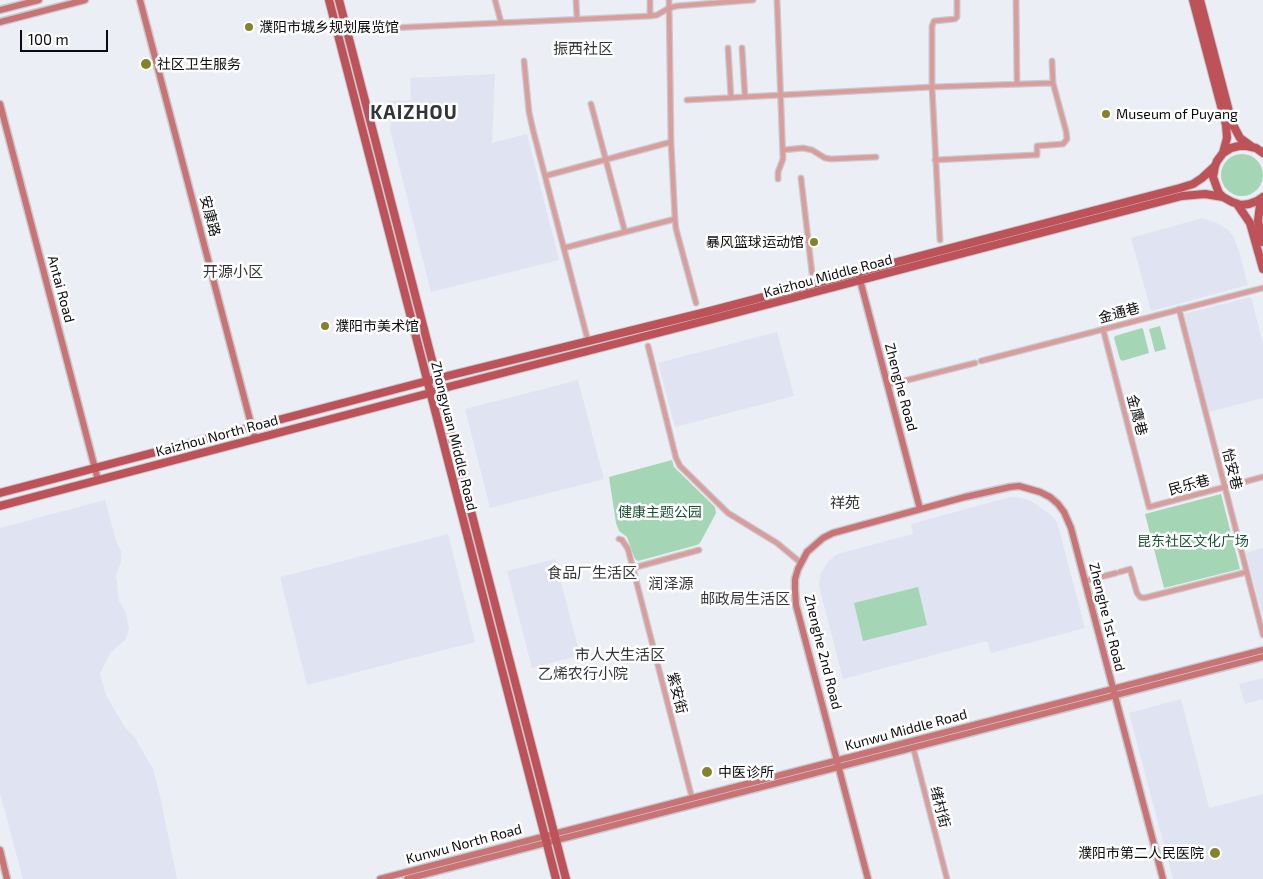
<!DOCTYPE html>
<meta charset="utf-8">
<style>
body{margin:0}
#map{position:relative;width:1263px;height:879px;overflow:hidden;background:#eceef5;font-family:"Exo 2",sans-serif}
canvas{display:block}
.scale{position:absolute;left:20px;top:30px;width:88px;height:22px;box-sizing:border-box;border:2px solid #0b0b0e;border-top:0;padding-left:6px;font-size:15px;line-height:18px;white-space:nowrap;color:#0b0b0e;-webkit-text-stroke:4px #fff;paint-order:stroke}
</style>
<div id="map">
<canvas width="1263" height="879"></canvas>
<div class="scale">100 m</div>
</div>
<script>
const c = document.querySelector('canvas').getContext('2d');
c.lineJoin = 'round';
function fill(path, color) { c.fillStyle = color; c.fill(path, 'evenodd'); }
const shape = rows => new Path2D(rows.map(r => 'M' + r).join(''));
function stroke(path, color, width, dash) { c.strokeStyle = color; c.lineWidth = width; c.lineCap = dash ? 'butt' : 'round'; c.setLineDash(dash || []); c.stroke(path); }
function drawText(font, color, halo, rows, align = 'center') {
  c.font = font + ' "Exo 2","Noto Sans SC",sans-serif'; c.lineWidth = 5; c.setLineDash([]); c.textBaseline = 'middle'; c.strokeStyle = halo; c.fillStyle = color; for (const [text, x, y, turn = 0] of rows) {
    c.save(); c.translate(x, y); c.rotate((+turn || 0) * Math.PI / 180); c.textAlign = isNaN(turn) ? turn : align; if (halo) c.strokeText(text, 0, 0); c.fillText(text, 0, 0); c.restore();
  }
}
const built = shape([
 [495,74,492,143,527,134,559,260,431,292,390,130,391,122,387,101,411,100,410,78],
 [1202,218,1215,222,1227,229,1233,236,1239,251,1248,285,1151,311,1131,238],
 [1251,297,1263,344,1263,398,1209,412,1184,314],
 [777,332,794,396,675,427,658,363],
 [578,380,604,479,490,508,465,409],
 [1010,497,1022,498,1031,501,1051,515,1057,522,1085,628,991,653,987,641,843,679,819,586,820,575,828,562,837,554,913,534,911,524],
 [105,500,116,541,121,551,121,562,116,575,119,601,126,613,129,629,125,640,111,652,100,673,106,695,124,726,135,738,153,769,159,791,177,879,23,879,0,793,0,528],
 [448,534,475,642,307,685,280,577],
 [1263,548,1263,618,1246,553],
 [555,559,580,655,532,668,507,571],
 [1263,678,1263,701,1262,699,1245,704,1239,684],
 [1181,699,1209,808,1263,794,1263,879,1173,879,1129,713]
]);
const green = shape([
 '1221 175a21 21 0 1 1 42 0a21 21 0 1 1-42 0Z',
 [1160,326,1166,349,1155,352,1149,329],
 [1142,328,1143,329,1149,353,1122,361,1120,359,1114,338,1115,336],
 [672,460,674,467,715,507,716,513,700,543,697,545,638,561,635,559,627,537,619,531,616,523,609,477],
 [1221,494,1240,569,1164,588,1145,514],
 [918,587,927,625,863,641,854,603]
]);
const street = shape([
 [495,0,501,22],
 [576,0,577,19],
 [650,0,650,16],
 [669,0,671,142,675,219,676,229,696,303],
 [777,0,783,159,778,172,778,179],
 [1016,0,1017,84],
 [347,30,650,16,657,15,669,8,677,6,753,0],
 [728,48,731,98],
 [742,48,745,97],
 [524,61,529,112,533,130,588,341],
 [687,100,932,87,1053,83,1052,61],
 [591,104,625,232],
 [783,150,803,148,812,150,825,158,831,159,876,157],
 [935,160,1034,155,1037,155,1037,146,1063,144,1067,139,1066,131,1053,83],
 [545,176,671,142],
 [801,178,812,273],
 [940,240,932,87,932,26,934,21,955,19,957,17,957,0],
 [564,248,675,219],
 [1179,309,1263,635],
 [1103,329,1149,507,1263,477],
 [648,346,676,458,680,466,728,513,777,543,801,563],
 [981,361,1263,288],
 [888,385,975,363],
 [619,539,622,540,628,549,692,798],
 [633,568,699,550],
 [1120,572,1130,569,1137,593,1140,597,1144,598,1247,572],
 [1085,581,1116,573],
 [913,747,947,879]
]);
const secondary = shape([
 [140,0,255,439],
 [0,10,39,0],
 [0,22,85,0],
 [0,104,98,480],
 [859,276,920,509],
 [0,850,7,879],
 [380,879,1263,650],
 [407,879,1263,657],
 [868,879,796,605,795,590,795,579,798,569,807,552,823,538,833,533,965,497,1010,487,1019,486,1040,492,1050,497,1058,504,1064,512,1071,528,1163,879]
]);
const primary = shape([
 [329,0,556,879],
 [339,0,566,879],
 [1193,0,1226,125,1227,138,1223,153],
 [1200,0,1232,123,1240,138,1251,146],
 [1263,153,1256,148,1247,146,1239,146,1231,148,1223,153,1217,161,1215,166,1213,177,1217,188,1219,193,1223,197,1232,202,1241,205,1249,204,1257,201,1263,197],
 [1263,197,1260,205,1258,221,1263,242],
 [1237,204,1250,223,1263,269],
 [0,493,427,381,710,311,1180,188,1193,184,1202,178,1215,166],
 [0,506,430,393,448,387,712,319,1182,196,1205,194,1223,197]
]);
const markers = [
 [249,27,5,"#84832c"],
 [146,64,6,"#84832c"],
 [1106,114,5,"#84832c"],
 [814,242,5,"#84832c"],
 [325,326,5,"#84832c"],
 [707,772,6,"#84832c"],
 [1215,853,6,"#84832c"]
];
const poiNames = [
 ["濮阳市城乡规划展览馆",259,27],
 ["社区卫生服务",157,64],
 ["Museum of Puyang",1116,114],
 ["暴风篮球运动馆",804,242,"right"],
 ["濮阳市美术馆",335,326],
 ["中医诊所",718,772],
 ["濮阳市第二人民医院",1204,853,"right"]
];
const streetNames = [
 ["安康路",210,216,75],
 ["Kaizhou Middle Road",828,276,-15],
 ["Antai Road",61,289,75],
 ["金通巷",1119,313,-15],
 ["Zhenghe Road",901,387,75],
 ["金鹰巷",1137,415,75],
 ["Kaizhou North Road",217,436,-15],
 ["Zhongyuan Middle Road",454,436,76],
 ["怡安巷",1232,469,76],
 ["民乐巷",1189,485,-15],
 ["Zhenghe 1st Road",1107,617,76],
 ["Zhenghe 2nd Road",823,652,76],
 ["紫安街",677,693,76],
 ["Kunwu Middle Road",906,730,-15],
 ["绪村街",940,807,76],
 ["Kunwu North Road",464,844,-15]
];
const parkNames = [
 ["健康主题公园",660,512],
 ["昆东社区文化广场",1193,541]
];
const neighbourhoodNames = [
 ["振西社区",583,49],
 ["开源小区",233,272],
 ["祥苑",845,503],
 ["食品厂生活区",592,573],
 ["润泽源",671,584],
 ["邮政局生活区",745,599],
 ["市人大生活区",620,655],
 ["乙烯农行小院",583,674]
];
const districtNames = [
 ["KAIZHOU",414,113]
];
fill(built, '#e0e3f1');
fill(green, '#a4d6b5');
stroke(street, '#c8cad0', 7);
stroke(secondary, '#c8cad0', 9);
stroke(primary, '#c8cad0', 10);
stroke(street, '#d99d9c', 4.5);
stroke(secondary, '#ca7374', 6);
stroke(primary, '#bd5358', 8);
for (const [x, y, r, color] of markers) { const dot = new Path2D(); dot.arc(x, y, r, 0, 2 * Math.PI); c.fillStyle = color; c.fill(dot); stroke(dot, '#fff', 2); }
drawText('14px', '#0b0b0e', '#fff', poiNames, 'left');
drawText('14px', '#0b0b0e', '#fff', streetNames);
drawText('14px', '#185132', '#fff', parkNames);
drawText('15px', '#34353a', '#fff', neighbourhoodNames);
c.letterSpacing = '1px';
drawText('bold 19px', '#34353a', '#fff', districtNames);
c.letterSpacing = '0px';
</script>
